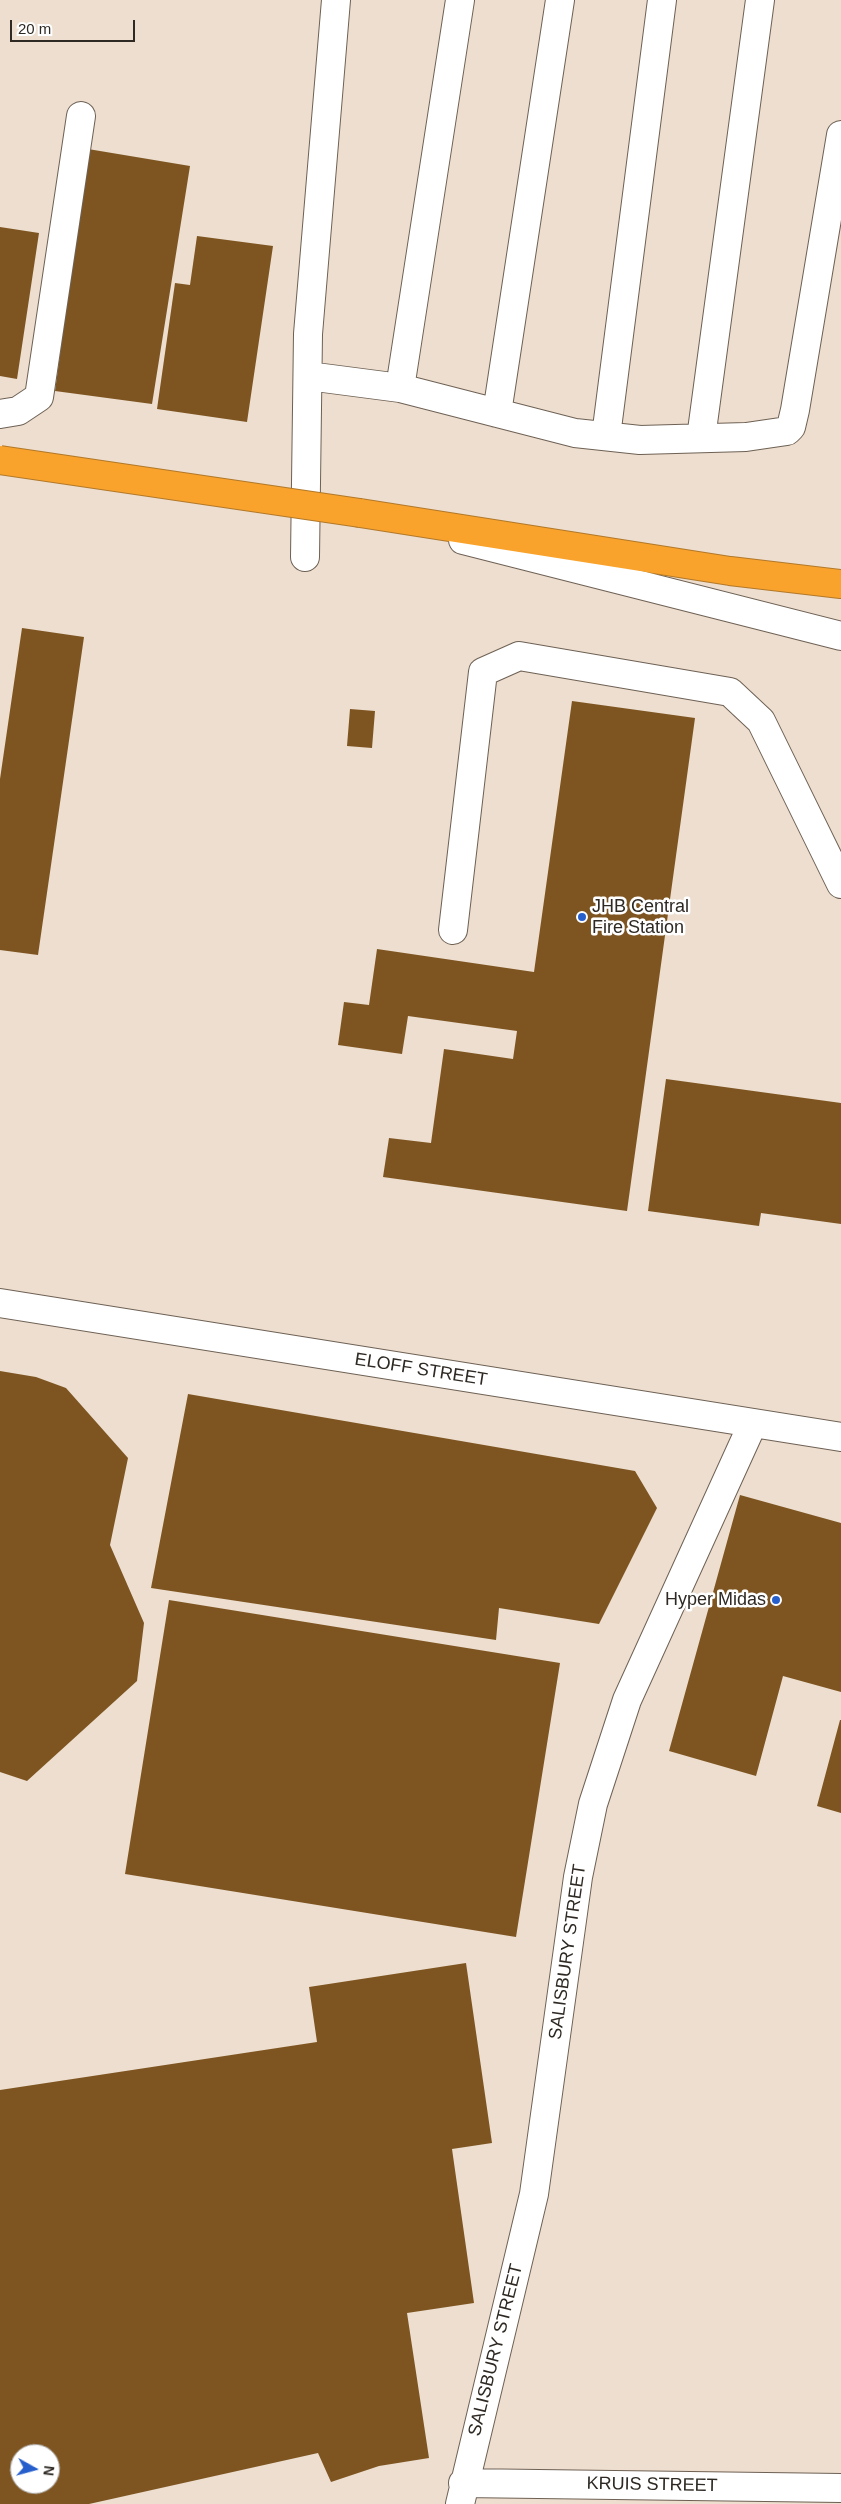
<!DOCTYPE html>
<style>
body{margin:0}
#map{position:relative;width:841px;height:2504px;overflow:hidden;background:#eddecf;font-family:Arial,sans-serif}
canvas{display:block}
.north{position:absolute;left:10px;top:2444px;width:50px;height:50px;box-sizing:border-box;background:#fff;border:1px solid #aba9a7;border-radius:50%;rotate:97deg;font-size:14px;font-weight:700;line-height:20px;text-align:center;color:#2e2923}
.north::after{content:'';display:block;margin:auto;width:18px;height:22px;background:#265fcc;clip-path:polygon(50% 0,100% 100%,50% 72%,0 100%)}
.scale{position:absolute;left:10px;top:20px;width:125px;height:22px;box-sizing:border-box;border:2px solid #2e2923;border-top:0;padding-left:6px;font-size:15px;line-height:18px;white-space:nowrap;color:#2e2923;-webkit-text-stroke:4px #fff;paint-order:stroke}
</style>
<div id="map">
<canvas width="841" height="2504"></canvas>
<div class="north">N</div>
<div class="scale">20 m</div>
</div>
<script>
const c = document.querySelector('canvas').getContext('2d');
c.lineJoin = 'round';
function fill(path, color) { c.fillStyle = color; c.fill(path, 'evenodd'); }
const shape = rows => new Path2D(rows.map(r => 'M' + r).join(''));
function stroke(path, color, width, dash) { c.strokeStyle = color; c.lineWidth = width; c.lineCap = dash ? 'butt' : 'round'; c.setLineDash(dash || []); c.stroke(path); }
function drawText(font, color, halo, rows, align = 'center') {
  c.font = font + ' Arial,sans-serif'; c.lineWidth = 5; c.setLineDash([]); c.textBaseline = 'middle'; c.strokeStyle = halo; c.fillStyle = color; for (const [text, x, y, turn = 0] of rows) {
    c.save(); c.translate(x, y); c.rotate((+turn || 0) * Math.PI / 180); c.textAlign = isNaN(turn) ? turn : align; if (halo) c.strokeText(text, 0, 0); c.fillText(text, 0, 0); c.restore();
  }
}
const building = shape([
 [88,149,190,166,152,404,55,391],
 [0,227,39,233,17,379,0,376],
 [197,236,273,246,247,422,157,409,175,283,190,285],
 [22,628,84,637,38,955,0,950,0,779],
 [572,701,695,718,627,1211,383,1177,389,1138,431,1143,444,1049,513,1059,517,1031,408,1016,402,1054,338,1045,344,1002,369,1005,377,949,534,972],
 [350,709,375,711,372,748,347,746],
 [666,1079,841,1103,841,1224,761,1213,759,1226,648,1211],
 [0,1371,36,1377,66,1388,128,1458,110,1545,144,1623,137,1681,27,1781,0,1772],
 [188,1394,635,1471,657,1508,599,1624,499,1608,496,1640,151,1588],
 [740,1495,841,1523,841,1692,783,1676,756,1776,669,1751],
 [169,1600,560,1663,516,1937,125,1874],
 [840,1720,841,1720,841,1813,817,1806],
 [466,1963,492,2143,452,2149,474,2303,407,2313,429,2458,379,2466,331,2482,318,2453,89,2504,0,2504,0,2090,317,2042,309,1987],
 [20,2454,50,2454,50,2484,20,2484]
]);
const minor = shape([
 [308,376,400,388,575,433,640,440,746,437,787,431,791,427,795,410,841,135],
 [400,388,460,0],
 [497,413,560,0],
 [0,414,18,411,39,397,81,116],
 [606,436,662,0],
 [701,438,760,0],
 [463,540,841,636],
 [305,557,308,334,336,0],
 [453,930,483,672,519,656,730,692,761,721,841,884],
 [0,1303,841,1437],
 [463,2483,841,2488],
 [460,2504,534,2194,578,1877,593,1804,627,1700,753,1423]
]);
const highway = shape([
 [360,513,730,571,841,584]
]);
const highwayBridge = shape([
 [0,460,360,513]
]);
const markers = [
 [582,917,5,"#265fcc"],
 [776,1600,5,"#265fcc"]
];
const poiNames = [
 ["JHB Central",592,907],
 ["Fire Station",592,928],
 ["Hyper Midas",766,1600,"right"]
];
const streetNames = [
 ["ELOFF STREET",421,1370,9],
 ["SALISBURY STREET",568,1952,-82],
 ["SALISBURY STREET",496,2350,-76],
 ["KRUIS STREET",652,2485,1]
];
fill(building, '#7e5521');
stroke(minor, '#6e6154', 30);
stroke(highway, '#b27829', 30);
stroke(minor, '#fff', 28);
stroke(highway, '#f9a32c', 28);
stroke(highwayBridge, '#b27829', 30, []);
stroke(highwayBridge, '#f9a32c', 28);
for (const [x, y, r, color] of markers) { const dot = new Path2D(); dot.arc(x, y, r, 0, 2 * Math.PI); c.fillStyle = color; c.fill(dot); stroke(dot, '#fff', 2); }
drawText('18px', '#2e2923', '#fff', poiNames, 'left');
drawText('18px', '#2e2923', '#fff', streetNames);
</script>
